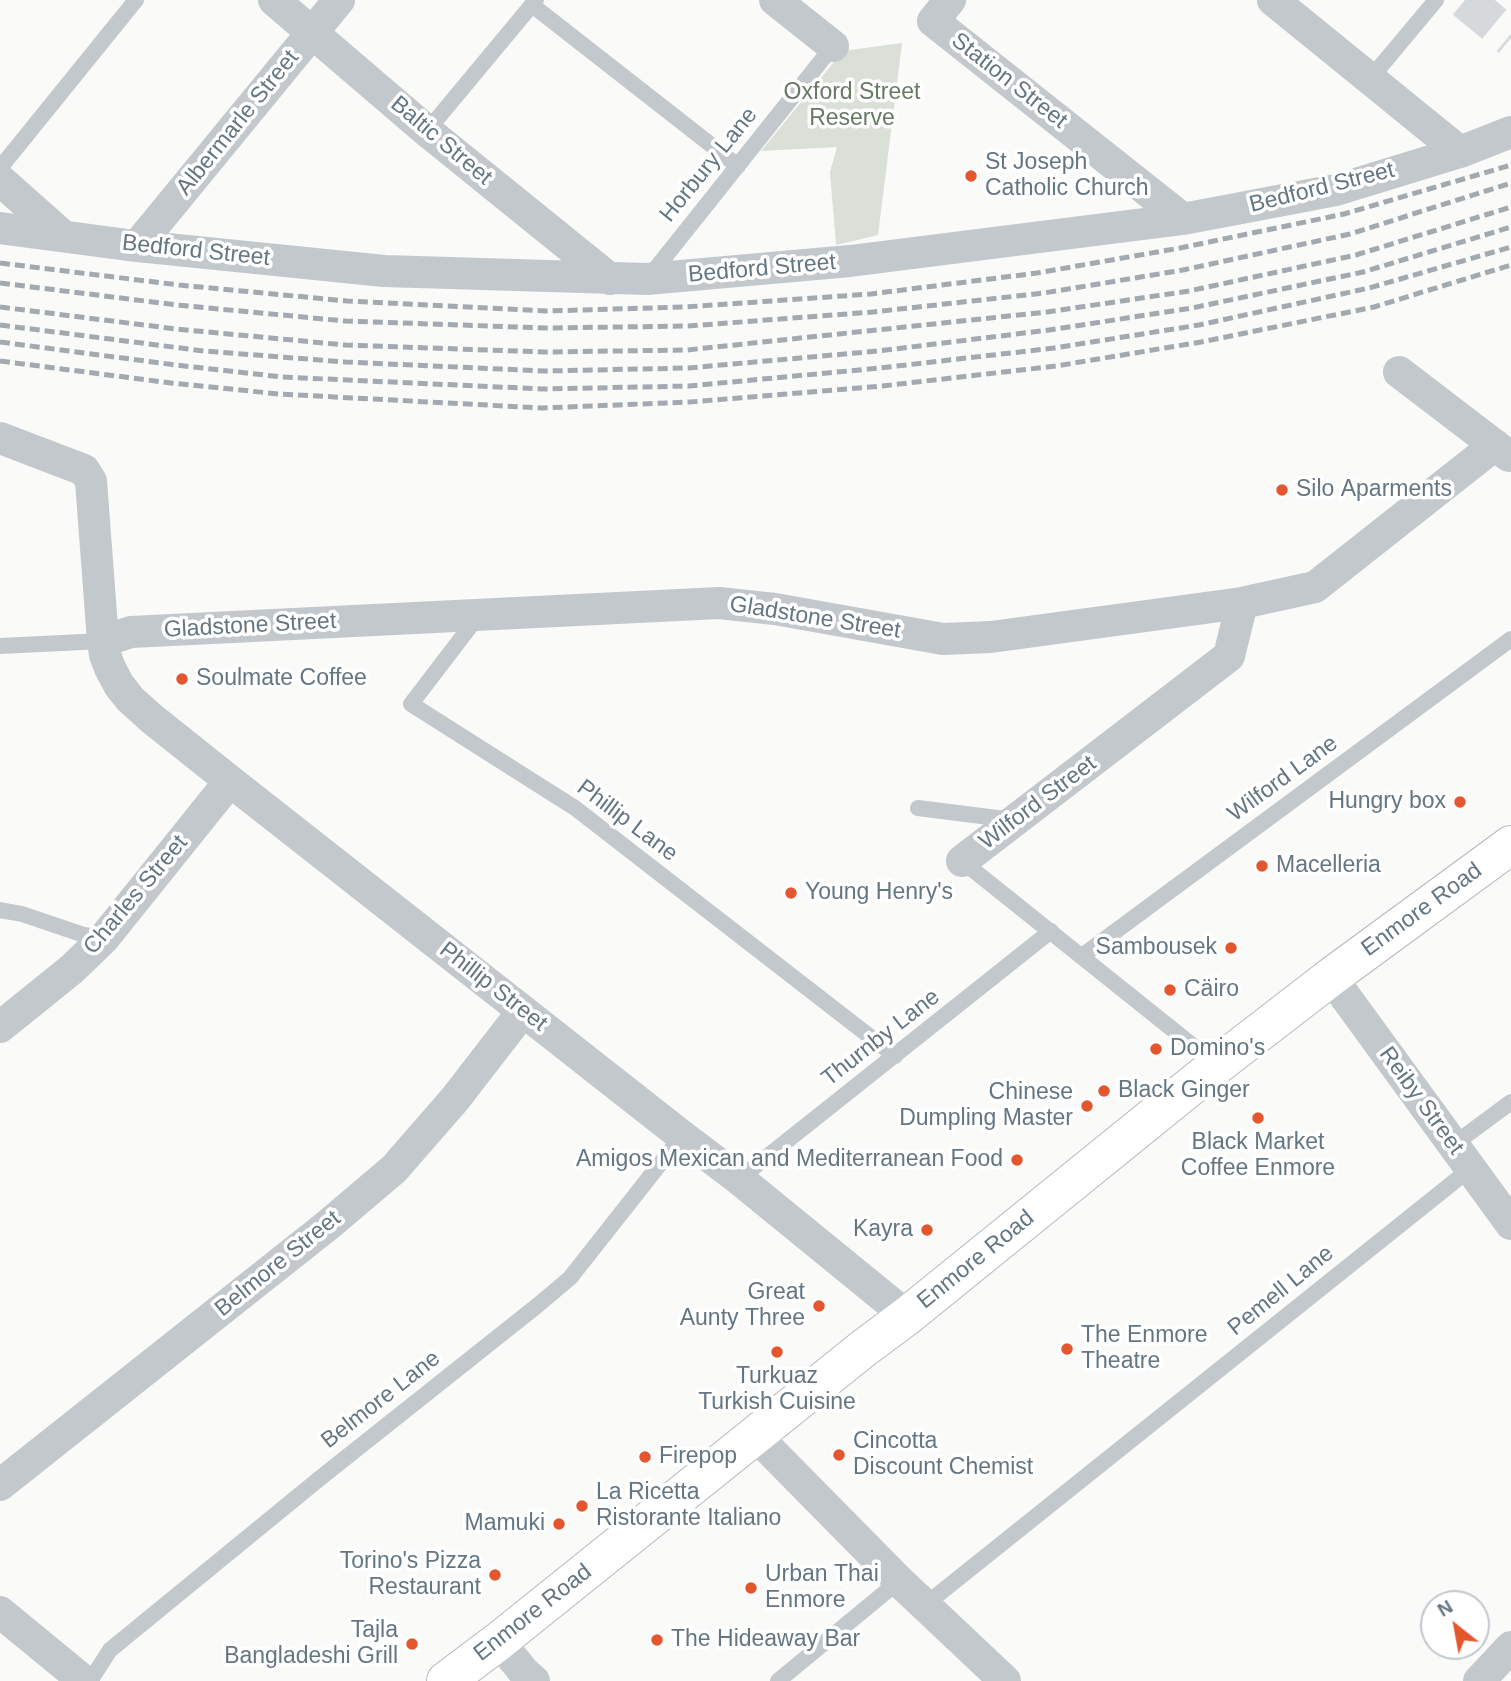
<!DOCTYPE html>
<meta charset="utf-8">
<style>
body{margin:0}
#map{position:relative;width:1511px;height:1681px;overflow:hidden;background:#fafaf8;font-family:Helvetica,sans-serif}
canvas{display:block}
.north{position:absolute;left:1420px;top:1590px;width:70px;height:70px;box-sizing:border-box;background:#fff;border:2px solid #c1c8cd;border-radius:50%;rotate:329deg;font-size:19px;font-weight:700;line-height:28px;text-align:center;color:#657683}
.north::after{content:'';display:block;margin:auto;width:24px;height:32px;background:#e4572e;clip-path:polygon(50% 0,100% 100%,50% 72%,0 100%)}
</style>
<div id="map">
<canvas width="1511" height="1681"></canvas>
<div class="north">N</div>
</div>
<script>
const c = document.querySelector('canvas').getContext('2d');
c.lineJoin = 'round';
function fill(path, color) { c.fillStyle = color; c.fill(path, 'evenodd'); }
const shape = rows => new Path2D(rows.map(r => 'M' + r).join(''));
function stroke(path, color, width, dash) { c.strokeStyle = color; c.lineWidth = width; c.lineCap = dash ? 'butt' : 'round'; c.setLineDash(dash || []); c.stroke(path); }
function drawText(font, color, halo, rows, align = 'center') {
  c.font = font + ' Helvetica,sans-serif'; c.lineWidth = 7; c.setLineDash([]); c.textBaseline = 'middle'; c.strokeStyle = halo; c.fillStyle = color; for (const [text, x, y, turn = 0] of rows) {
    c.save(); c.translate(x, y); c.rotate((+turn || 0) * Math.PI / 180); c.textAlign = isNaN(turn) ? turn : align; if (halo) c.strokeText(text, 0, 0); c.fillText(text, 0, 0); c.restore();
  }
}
const green = shape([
 [902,43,878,235,836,245,830,172,837,147,761,151,843,51]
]);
const motorwayTunnel = shape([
 [1465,0,1511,38]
]);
const service = shape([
 [532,5,738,166],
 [1370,79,1436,0],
 [427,131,536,0],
 [0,168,136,0],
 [649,277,833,46],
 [479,615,411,704,575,808,895,1056],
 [0,646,103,641],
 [918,808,1013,820],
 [962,861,1217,1065],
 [0,910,22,914,84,935,104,938],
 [1082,956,1511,639],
 [1453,1145,1511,1102],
 [739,1179,1051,931],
 [925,1605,1470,1169],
 [90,1681,110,1650,319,1479,538,1305,570,1278,682,1136],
 [778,1681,899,1581]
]);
const minor = shape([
 [274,0,427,131,610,279],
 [775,0,833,46],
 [950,0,933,21,1183,219],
 [1273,0,1460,152],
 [0,180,62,235],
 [0,228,128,245,384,271,647,279,850,261,1183,219,1336,190,1460,152,1511,132],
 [138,245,339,0],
 [1399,372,1509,456],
 [0,438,84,470,91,481,103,641,105,655,110,668,119,685,130,699,151,718,230,781,682,1136,739,1179,907,1316],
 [103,641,131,632,719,603,775,609,943,639,991,637,1242,603,1315,587,1495,445],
 [962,861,1229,656,1242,603],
 [1331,977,1511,1224],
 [0,1027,72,969,104,938,230,781],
 [756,1436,899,1581,1005,1681],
 [0,1485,328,1225,394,1169,455,1099,523,1011],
 [0,1612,84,1681],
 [499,1641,523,1671,534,1681],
 [1479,1681,1511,1647]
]);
const trunk = shape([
 [446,1681,499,1641,864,1348,907,1316,1217,1065,1331,977,1511,845]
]);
const rail = shape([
 [0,263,179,285,347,301,546,311,685,307,871,294,1037,273,1180,248,1344,214,1511,165],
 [0,283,177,305,345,321,546,328,688,326,873,312,1044,293,1183,270,1350,234,1511,183],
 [0,307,176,329,345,345,544,352,687,350,1047,312,1189,291,1356,255,1511,207],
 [0,325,204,351,345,362,545,371,688,368,878,351,1049,330,1192,308,1363,272,1511,227],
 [0,342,176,365,282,377,543,389,689,386,880,368,1054,348,1199,325,1369,288,1511,247],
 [0,361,171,383,279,394,542,408,690,402,882,386,1056,366,1201,342,1374,307,1511,265]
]);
const markers = [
 [971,176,7,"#e4572e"],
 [1282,490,7,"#e4572e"],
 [182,679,7,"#e4572e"],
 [1460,802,7,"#e4572e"],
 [1262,866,7,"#e4572e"],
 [791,893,7,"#e4572e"],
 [1231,948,7,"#e4572e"],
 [1170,990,7,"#e4572e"],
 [1156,1049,7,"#e4572e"],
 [1104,1091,7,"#e4572e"],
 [1087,1106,7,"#e4572e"],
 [1258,1118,7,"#e4572e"],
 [1017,1160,7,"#e4572e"],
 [927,1230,7,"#e4572e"],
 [819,1306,7,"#e4572e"],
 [1067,1349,7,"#e4572e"],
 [777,1352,7,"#e4572e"],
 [839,1455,7,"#e4572e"],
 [645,1457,7,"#e4572e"],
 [582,1506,7,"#e4572e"],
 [559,1524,7,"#e4572e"],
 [495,1575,7,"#e4572e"],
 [751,1588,7,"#e4572e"],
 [657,1640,7,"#e4572e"],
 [412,1644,7,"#e4572e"]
];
const streetNames = [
 ["Station Street",1009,81,38],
 ["Albermarle Street",238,123,-51],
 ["Baltic Street",441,141,40],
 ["Horbury Lane",709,165,-51],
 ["Bedford Street",1322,188,-14],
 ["Bedford Street",196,251,6],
 ["Bedford Street",762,269,-5],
 ["Gladstone Street",815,618,9],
 ["Gladstone Street",250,626,-3],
 ["Wilford Lane",1283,779,-36],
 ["Wilford Street",1038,803,-37],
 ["Phillip Lane",627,821,37],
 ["Charles Street",136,895,-50],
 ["Enmore Road",1422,910,-36],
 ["Phillip Street",493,987,38],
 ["Thurnby Lane",881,1038,-38],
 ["Reiby Street",1421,1101,54],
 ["Enmore Road",976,1260,-39],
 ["Belmore Street",278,1264,-39],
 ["Pemell Lane",1281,1291,-39],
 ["Belmore Lane",381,1400,-38],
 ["Enmore Road",533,1613,-38]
];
const parkNames = [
 ["Oxford Street",852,93],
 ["Reserve",852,119]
];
const poiNames = [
 ["St Joseph",985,163],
 ["Catholic Church",985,189],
 ["Silo Aparments",1296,490],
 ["Soulmate Coffee",196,679],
 ["Hungry box",1446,802,"right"],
 ["Macelleria",1276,866],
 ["Young Henry's",805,893],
 ["Sambousek",1217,948,"right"],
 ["Cäiro",1184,990],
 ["Domino's",1170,1049],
 ["Black Ginger",1118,1091],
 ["Chinese",1073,1093,"right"],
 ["Dumpling Master",1073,1119,"right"],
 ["Black Market",1258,1143,"center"],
 ["Coffee Enmore",1258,1169,"center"],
 ["Amigos Mexican and Mediterranean Food",1003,1160,"right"],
 ["Kayra",913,1230,"right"],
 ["Great",805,1293,"right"],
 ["Aunty Three",805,1319,"right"],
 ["The Enmore",1081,1336],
 ["Theatre",1081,1362],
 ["Turkuaz",777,1377,"center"],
 ["Turkish Cuisine",777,1403,"center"],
 ["Cincotta",853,1442],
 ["Discount Chemist",853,1468],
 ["Firepop",659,1457],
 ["La Ricetta",596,1493],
 ["Ristorante Italiano",596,1519],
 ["Mamuki",545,1524,"right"],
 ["Torino's Pizza",481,1562,"right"],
 ["Restaurant",481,1588,"right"],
 ["Urban Thai",765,1575],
 ["Enmore",765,1601],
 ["Tajla",398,1631,"right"],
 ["Bangladeshi Grill",398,1657,"right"],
 ["The Hideaway Bar",671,1640]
];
fill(green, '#dadfd7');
stroke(motorwayTunnel, '#d5d9db', 38, [38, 19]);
stroke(trunk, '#b4b9bd', 40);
stroke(service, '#c3c8cc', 16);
stroke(minor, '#c3c8cc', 32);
stroke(trunk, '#fff', 38);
stroke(rail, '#a2aab0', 5, [10, 5]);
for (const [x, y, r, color] of markers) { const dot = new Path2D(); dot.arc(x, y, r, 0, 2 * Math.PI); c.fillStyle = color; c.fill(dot); stroke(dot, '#fff', 2.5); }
drawText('23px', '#657683', '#fff', streetNames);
drawText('23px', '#687a64', '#fff', parkNames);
drawText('23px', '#657683', '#fff', poiNames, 'left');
</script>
